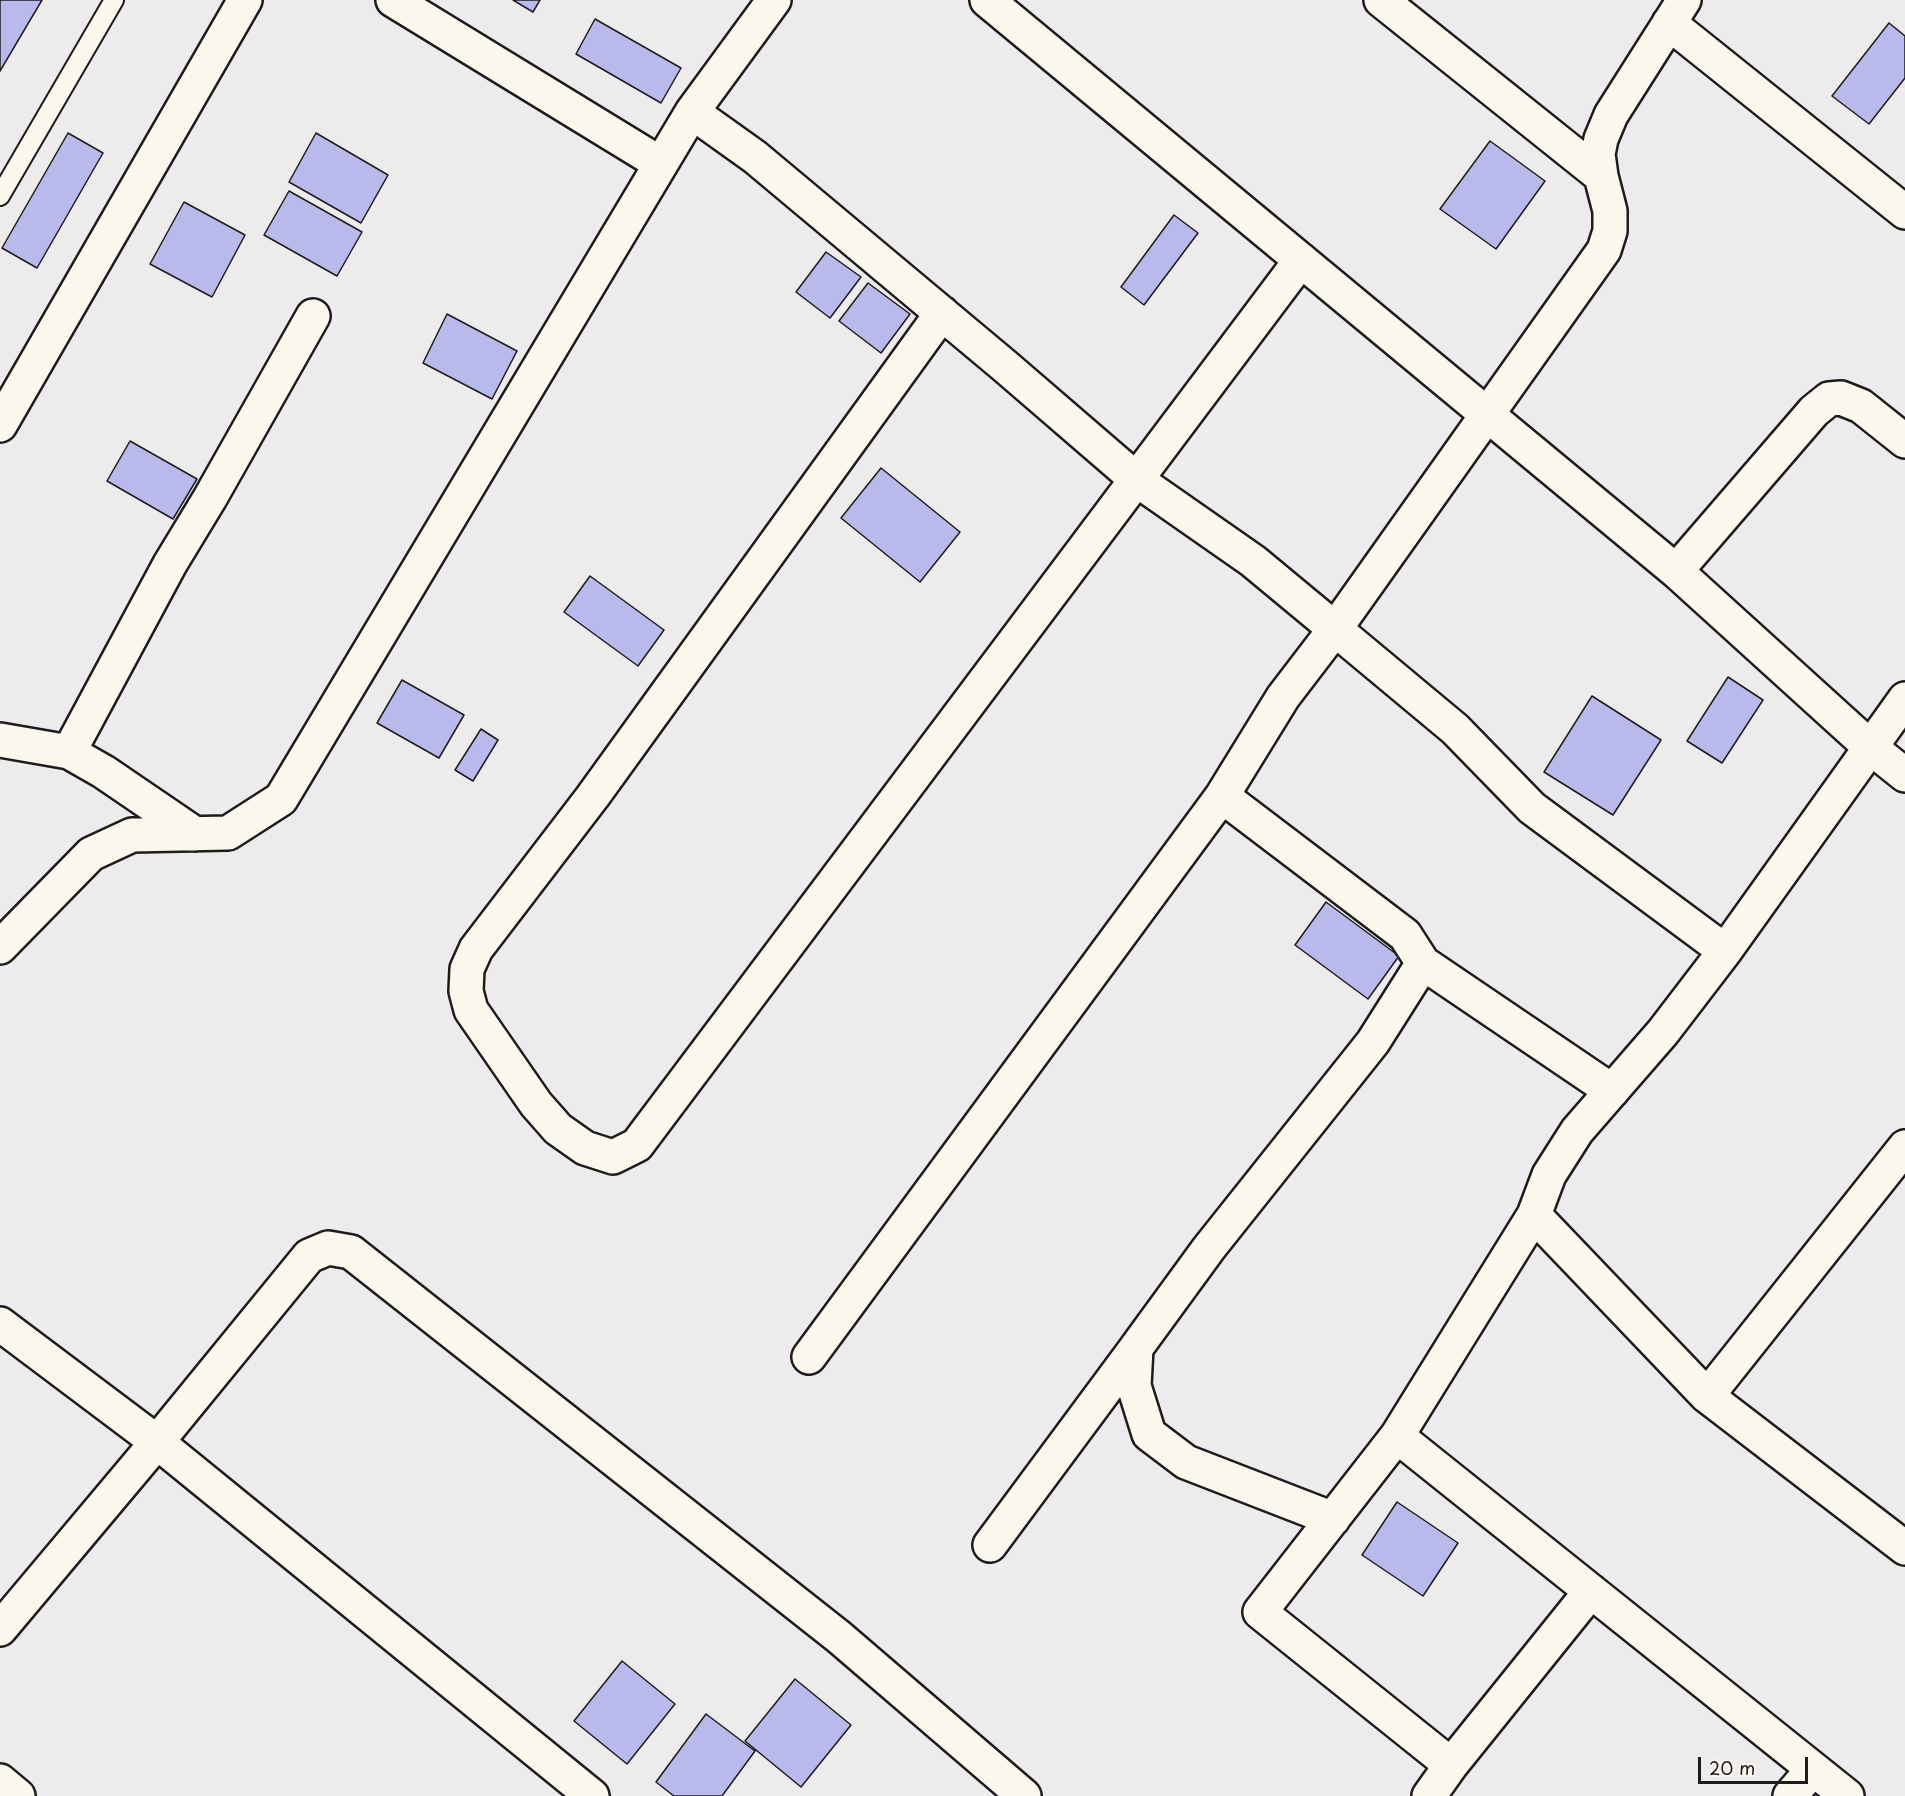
<!DOCTYPE html>
<style>
body{margin:0}
#map{position:relative;width:1905px;height:1796px;overflow:hidden;background:#eeebec;font-family:"Playpen Sans",sans-serif}
canvas{display:block}
.scale{position:absolute;left:1698px;top:1757px;width:110px;height:27px;box-sizing:border-box;border:3px solid #1c1c1c;border-top:0;padding-left:8px;font-size:18px;line-height:21px;white-space:nowrap;color:#1c1c1c;-webkit-text-stroke:4px #fbf7ec;paint-order:stroke}
</style>
<div id="map">
<canvas width="1905" height="1796"></canvas>
<div class="scale">20 m</div>
</div>
<script>
const c = document.querySelector('canvas').getContext('2d');
c.lineJoin = 'round';
function fill(path, color) { c.fillStyle = color; c.fill(path, 'evenodd'); }
const shape = rows => new Path2D(rows.map(r => 'M' + r).join(''));
function stroke(path, color, width, dash) { c.strokeStyle = color; c.lineWidth = width; c.lineCap = dash ? 'butt' : 'round'; c.setLineDash(dash || []); c.stroke(path); }
const building = shape([
 [0,0,42,0,0,71,0,0],
 [513,0,540,0,533,12,513,0],
 [595,19,681,68,661,103,576,54,595,19],
 [1889,23,1905,36,1905,78,1869,124,1832,96,1889,23],
 [68,133,103,153,37,268,2,248,68,133],
 [316,133,388,175,361,223,289,182,316,133],
 [1490,141,1545,181,1496,249,1440,209,1490,141],
 [289,191,362,232,337,276,264,235,289,191],
 [184,202,245,235,212,297,150,264,184,202],
 [1174,215,1198,233,1144,305,1121,287,1174,215],
 [826,252,861,277,830,318,796,292,826,252],
 [868,283,910,314,881,353,839,321,868,283],
 [447,314,517,351,492,399,423,363,447,314],
 [130,441,197,479,173,519,107,481,130,441],
 [881,468,960,532,920,582,841,518,881,468],
 [590,576,664,630,638,666,564,612,590,576],
 [1728,677,1763,700,1722,763,1687,741,1728,677],
 [402,680,464,715,439,758,377,723,402,680],
 [1592,696,1661,740,1613,815,1544,772,1592,696],
 [481,729,498,740,473,781,455,770,481,729],
 [1326,902,1399,956,1368,999,1295,945,1326,902],
 [1397,1502,1458,1543,1423,1596,1362,1555,1397,1502],
 [622,1661,675,1704,627,1764,574,1721,622,1661],
 [795,1679,851,1725,801,1787,745,1741,795,1679],
 [706,1714,755,1751,722,1796,674,1796,656,1782,706,1714]
]);
const service = shape([
 [0,196,114,0]
]);
const minor = shape([
 [393,0,661,164],
 [987,0,1676,571,1870,747,1905,775],
 [1381,0,1601,176],
 [1684,0,1611,115,1601,139,1598,154,1601,176,1610,211,1610,231,1604,250,1335,629,1455,729,1532,808,1725,951],
 [1669,23,1905,212],
 [692,112,755,157,1006,367,1137,480,1253,561,1335,629,1283,697,1222,796,1405,935,1423,963],
 [942,313,593,796,476,949,467,969,466,991,471,1010,536,1104,558,1129,585,1148,613,1157,637,1145,1301,260],
 [0,425,245,0],
 [1676,571,1814,411,1829,399,1841,398,1861,406,1905,441],
 [1905,699,1725,951,1663,1032,1577,1131,1549,1175,1534,1215,1707,1396,1905,1548],
 [0,740,69,752,104,772,195,834],
 [69,752,170,564,210,498,313,316],
 [0,947,91,854,132,835,228,833,281,799,692,112,774,0],
 [0,1324,157,1442,592,1796],
 [809,1357,1222,796],
 [1707,1396,1905,1147],
 [1397,1436,1847,1796],
 [1333,1519,1186,1462,1149,1434,1134,1386,1136,1348,1209,1248,1373,1042,1423,963,1612,1091],
 [990,1545,1136,1348],
 [0,1629,157,1442,309,1256,328,1248,351,1252,839,1637,1024,1796],
 [1451,1765,1591,1591],
 [0,1781,18,1796],
 [1429,1796,1451,1765,1260,1612,1397,1436,1534,1215],
 [1790,1796,1813,1769]
]);
fill(building, '#b9baeb');
stroke(building, '#1c1c1c', 1.5);
stroke(service, '#1c1c1c', 22);
stroke(minor, '#1c1c1c', 38);
stroke(service, '#fbf7ec', 18);
stroke(minor, '#fbf7ec', 33);
</script>
